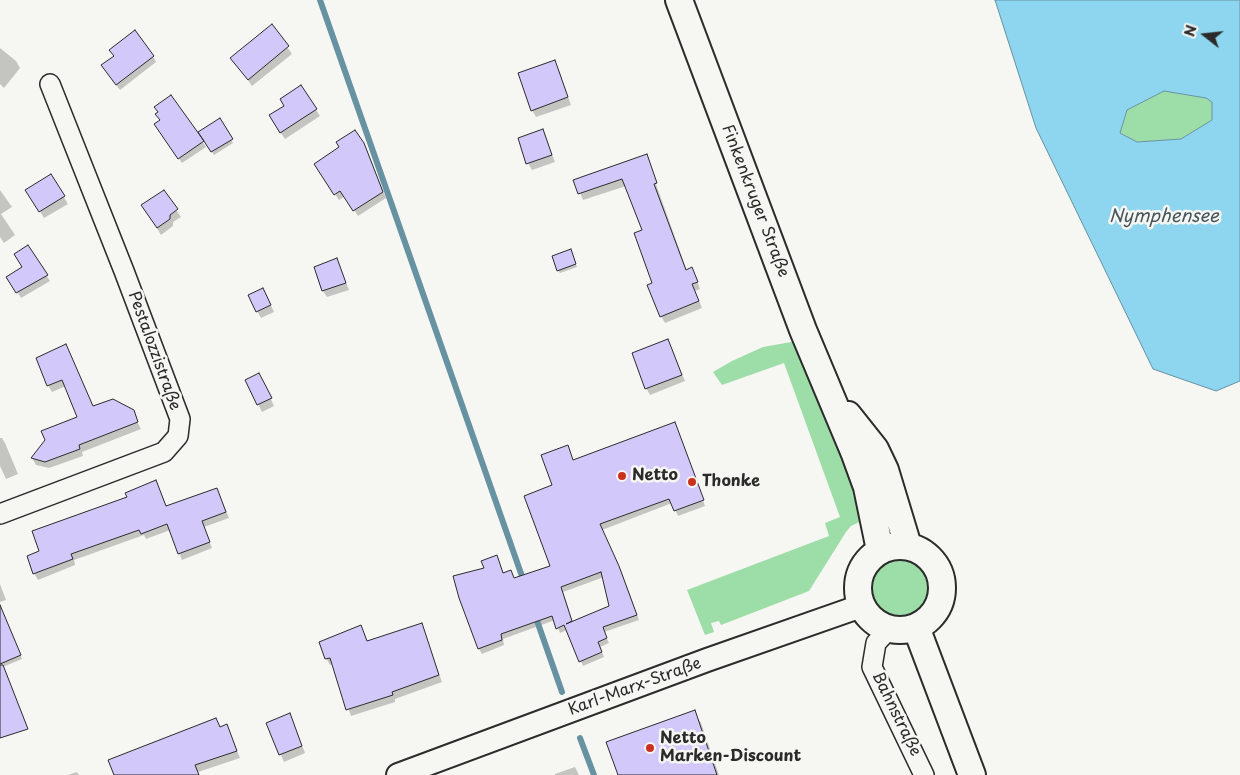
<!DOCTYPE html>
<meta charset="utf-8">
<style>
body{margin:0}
#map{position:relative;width:1240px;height:775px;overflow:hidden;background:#f6f6f2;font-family:"Playpen Sans",sans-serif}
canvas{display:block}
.north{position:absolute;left:1180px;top:10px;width:50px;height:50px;-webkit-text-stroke:4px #f6f6f2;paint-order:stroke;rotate:286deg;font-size:14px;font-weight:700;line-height:20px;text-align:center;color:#2b2b2b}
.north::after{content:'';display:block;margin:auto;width:18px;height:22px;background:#2b2b2b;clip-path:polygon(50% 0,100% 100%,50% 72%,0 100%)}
</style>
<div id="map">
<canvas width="1240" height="775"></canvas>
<div class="north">N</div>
</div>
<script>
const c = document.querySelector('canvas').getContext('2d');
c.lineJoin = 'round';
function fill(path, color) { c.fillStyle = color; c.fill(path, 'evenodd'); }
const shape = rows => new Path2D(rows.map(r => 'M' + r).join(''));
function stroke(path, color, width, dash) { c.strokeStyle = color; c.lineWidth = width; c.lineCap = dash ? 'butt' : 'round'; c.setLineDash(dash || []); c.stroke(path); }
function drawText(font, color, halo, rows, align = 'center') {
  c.font = font + ' "Playpen Sans",sans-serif'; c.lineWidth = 5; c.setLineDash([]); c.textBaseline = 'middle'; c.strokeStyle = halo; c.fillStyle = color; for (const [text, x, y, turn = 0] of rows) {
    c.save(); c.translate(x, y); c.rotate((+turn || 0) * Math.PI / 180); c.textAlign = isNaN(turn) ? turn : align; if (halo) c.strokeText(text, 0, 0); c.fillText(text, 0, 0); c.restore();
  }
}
const green = shape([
 [1164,91,1206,98,1212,102,1212,120,1181,139,1137,142,1120,133,1127,110],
 [797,341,866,519,851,526,846,532,809,591,721,625,719,621,711,623,714,632,705,635,687,590,829,536,825,523,840,517,784,363,722,385,713,372,732,361,763,347],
 '868 589a32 32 0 1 1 64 0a32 32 0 1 1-64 0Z'
]);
const water = shape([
 [995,0,1240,0,1240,381,1216,391,1153,369,1036,128,995,0],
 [1164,91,1206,98,1212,102,1212,120,1181,139,1137,142,1120,133,1127,110,1164,91]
]);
const shadow = shape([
 [272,26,292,54,252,86,232,58],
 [0,48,16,61,20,68,4,88,0,84],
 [153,56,156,62,120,90,102,66],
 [558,69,571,105,536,117,532,110],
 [285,106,316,110,320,116,285,139,274,123],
 [220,119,233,143,214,155,204,140,202,141,206,147,182,163,159,130,202,140],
 [543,131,555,162,532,170,528,163],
 [367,151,386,198,358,216,345,196,339,200,319,170],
 [646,156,687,271,695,276,700,289,695,291,702,308,665,323,661,316,654,284,644,231,626,186,583,200,575,181],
 [51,176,68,204,44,218,27,190],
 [0,190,12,207,1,214,15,235,4,243,0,237],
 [163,191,181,217,173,222,173,226,161,235,147,212],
 [28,247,50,281,21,298,8,277,23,267],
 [572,253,577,267,560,273,558,270],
 [337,260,349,290,327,297,323,291],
 [267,297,274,312,261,318,257,311],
 [668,341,685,381,650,395,646,388],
 [66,346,93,407,134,416,141,429,82,452,83,456,49,468,36,465,32,458,46,440,79,418,66,386,52,392,48,385],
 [247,381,263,382,274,406,262,412],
 [677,429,705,506,678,516,672,503,602,530,622,573,639,620,604,632,609,643,600,647,604,657,583,666,567,630,560,633,555,620,503,639,504,645,482,654,479,649,486,569,497,557,504,574,511,571,514,579,551,567,554,486,567,447,574,462],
 [604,577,610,607,573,623,563,592],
 [0,438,2,438,5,443,18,474,6,479,0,466],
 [156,482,167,507,217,489,229,518,204,527,212,548,182,560,170,530,146,539,144,535,74,560,75,565,38,580,34,573,41,552],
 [0,584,6,600,0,602],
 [421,624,442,682,395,699,395,702,351,716,333,664,330,665,326,658,361,627,368,642],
 [14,640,22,659,0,668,0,642],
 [694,712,701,723,719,775,620,775],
 [216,719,221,728,227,726,240,758,198,772,199,775,115,775],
 [293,722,305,753,284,762,268,724],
 [575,767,579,775,555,775,555,774],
 [77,772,79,775,68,775]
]);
const stream = shape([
 [320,0,524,582],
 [535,615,562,692],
 [580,738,594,775]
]);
const building = shape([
 [272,24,289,46,248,80,230,58,272,24],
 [135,30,154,56,116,85,101,65,114,56,109,50,135,30],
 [555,60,568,97,531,111,518,73,555,60],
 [301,85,317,109,280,133,269,115,284,106,280,99,301,85],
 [171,95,204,141,178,159,154,124,160,120,155,114,158,112,154,107,171,95],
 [220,118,233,139,211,152,198,132,220,118],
 [543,129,552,155,526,164,518,138,543,129],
 [355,130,364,143,383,192,353,211,340,191,334,195,314,164,339,147,336,142,355,130],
 [647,154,657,183,654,184,686,270,692,267,698,282,692,284,699,301,660,317,647,285,652,283,634,233,642,230,622,179,578,194,573,180,647,154],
 [51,174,65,196,39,212,25,190,51,174],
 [164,190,178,209,170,215,170,219,157,228,141,205,164,190],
 [28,245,48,275,16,293,6,277,22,267,14,254,28,245],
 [571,249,576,264,557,271,552,256,571,249],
 [337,258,346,283,322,291,314,267,337,258],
 [263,288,271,305,256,312,248,295,263,288],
 [668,339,682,375,645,389,632,353,668,339],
 [66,344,93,406,113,399,134,410,138,422,79,445,80,449,45,462,31,458,45,440,41,431,77,417,62,380,47,386,36,358,66,344],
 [259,373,272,398,257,405,245,380,259,373],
 [675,422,704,500,674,511,669,499,600,524,619,566,637,615,603,627,607,638,598,642,602,652,579,662,564,625,556,629,552,616,501,634,502,640,478,649,459,598,453,576,484,568,481,561,497,555,503,573,511,570,514,578,550,566,524,496,552,485,541,455,568,445,573,460,675,422],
 [601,572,609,606,566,624,572,621,561,587,601,572],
 [156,480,166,506,217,488,226,512,202,521,210,542,178,554,167,524,141,534,139,530,71,554,73,559,33,574,27,556,39,551,32,531,127,497,125,493,156,480],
 [0,605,21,655,0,664,0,605],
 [422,623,439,675,392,692,393,695,346,710,330,658,325,659,319,642,361,625,367,641,422,623],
 [0,665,3,665,28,729,0,738,0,665],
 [695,710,717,775,618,775,606,742,695,710],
 [290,713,302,746,279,755,266,723,290,713],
 [216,718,220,727,227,724,237,751,195,765,199,775,114,775,108,760,216,718]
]);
const minor = shape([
 [0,514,164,452,178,436,180,419,124,271,50,84],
 [889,629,876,643,872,667,924,775]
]);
const tertiary = shape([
 [398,775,707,660,861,606]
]);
const secondary = shape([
 [679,0,803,330,855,454,867,487,880,550],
 [848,415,875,449,885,470,908,546],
 '858 588a42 42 0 1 1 84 0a42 42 0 1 1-84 0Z',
 [916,627,972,775]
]);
const markers = [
 [622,476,5,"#c8321e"],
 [692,482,5,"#c8321e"],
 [650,748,5,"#c8321e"]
];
const streetNames = [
 ["Finkenkruger Straße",755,201,69],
 ["Pestalozzistraße",154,351,70],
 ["Karl-Marx-Straße",635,687,-20],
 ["Bahnstraße",896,714,64]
];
const poiNames = [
 ["Netto",632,476],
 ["Thonke",702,482],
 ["Netto",660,739],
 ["Marken-Discount",660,757]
];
const waterNames = [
 ["Nymphensee",1164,217]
];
fill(green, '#9ddea8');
fill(water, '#8ed6ef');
stroke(water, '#6692a1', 1);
fill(shadow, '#0003');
stroke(stream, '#6692a1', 6);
fill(building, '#d2c8fa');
stroke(building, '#2b2b2b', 1);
stroke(minor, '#2b2b2b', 22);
stroke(tertiary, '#2b2b2b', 26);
stroke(secondary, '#2b2b2b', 30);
stroke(minor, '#f6f6f2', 19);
stroke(tertiary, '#f6f6f2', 22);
stroke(secondary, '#f6f6f2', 26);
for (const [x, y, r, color] of markers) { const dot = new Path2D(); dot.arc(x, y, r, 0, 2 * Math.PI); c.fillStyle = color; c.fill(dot); stroke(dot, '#f6f6f2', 2); }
drawText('16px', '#2b2b2b', '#f6f6f2', streetNames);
drawText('bold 16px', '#2b2b2b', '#f6f6f2', poiNames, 'left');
drawText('italic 18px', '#44565c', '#f6f6f2', waterNames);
</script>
